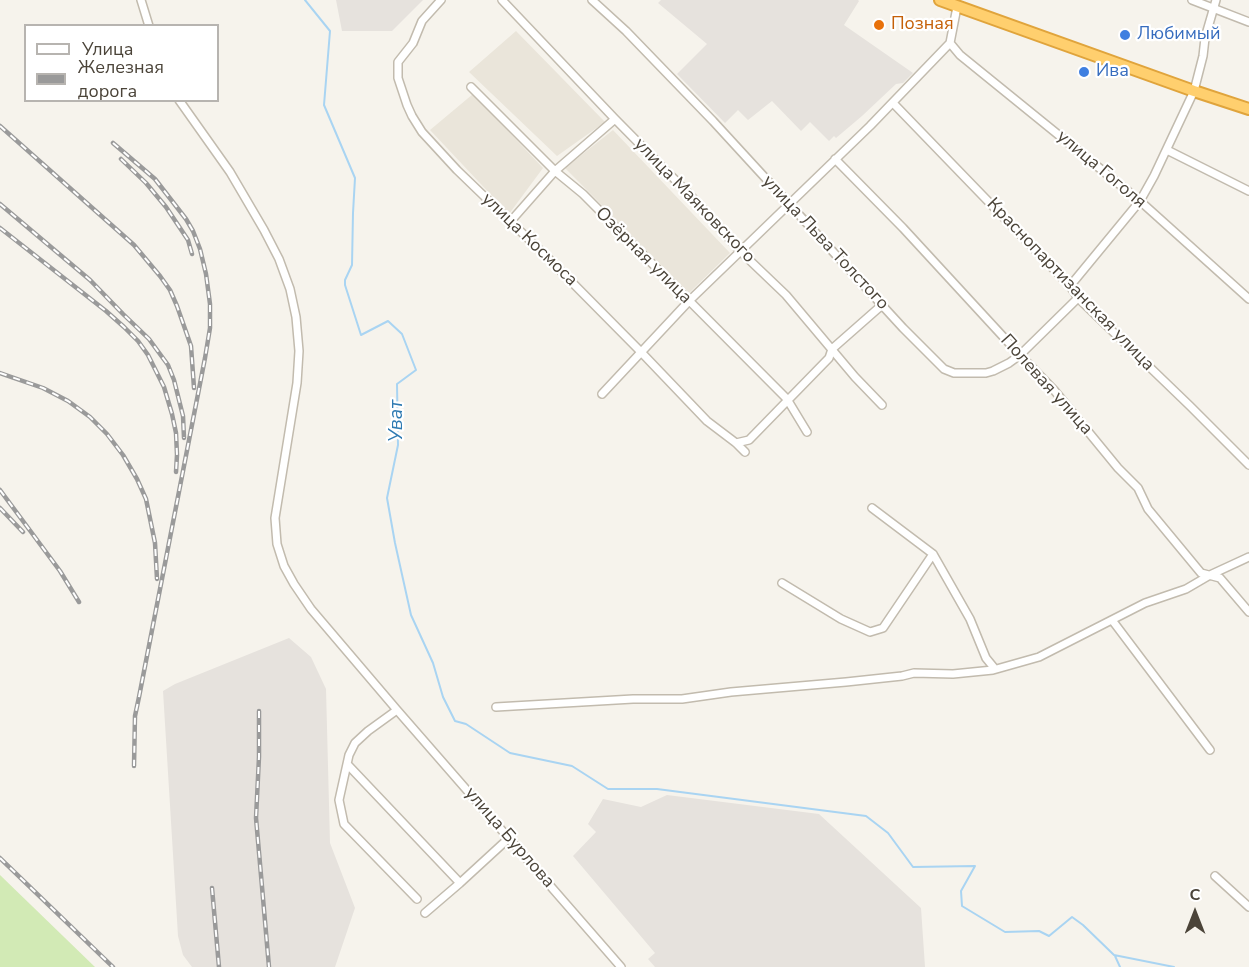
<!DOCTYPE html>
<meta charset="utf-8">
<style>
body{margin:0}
#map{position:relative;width:1249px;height:967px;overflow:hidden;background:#f6f3ec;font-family:"Nunito Sans",sans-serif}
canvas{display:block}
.legend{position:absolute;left:24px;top:24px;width:195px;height:78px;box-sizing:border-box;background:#fff;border:2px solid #b7b4b0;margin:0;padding:8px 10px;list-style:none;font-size:18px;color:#4b4439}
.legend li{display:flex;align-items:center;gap:12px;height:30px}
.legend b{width:30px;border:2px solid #b7b4b0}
.north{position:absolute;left:1165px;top:883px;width:60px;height:60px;-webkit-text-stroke:4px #fff;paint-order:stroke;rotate:0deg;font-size:16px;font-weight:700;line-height:24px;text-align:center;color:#4b4439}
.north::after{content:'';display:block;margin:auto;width:21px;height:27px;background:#4b4439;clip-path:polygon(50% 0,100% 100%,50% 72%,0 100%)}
</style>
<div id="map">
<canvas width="1249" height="967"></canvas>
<ul class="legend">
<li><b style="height:8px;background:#fff"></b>Улица</li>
<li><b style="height:8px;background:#9a9a9a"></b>Железная дорога</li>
</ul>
<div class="north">С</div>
</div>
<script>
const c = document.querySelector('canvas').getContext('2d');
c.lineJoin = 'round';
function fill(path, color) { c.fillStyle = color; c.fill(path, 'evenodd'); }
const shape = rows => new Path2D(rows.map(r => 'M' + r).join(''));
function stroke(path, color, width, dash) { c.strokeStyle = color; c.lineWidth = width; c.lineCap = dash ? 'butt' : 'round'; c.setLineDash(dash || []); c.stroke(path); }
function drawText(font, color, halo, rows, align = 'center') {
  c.font = font + ' "Nunito Sans",sans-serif'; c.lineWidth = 4.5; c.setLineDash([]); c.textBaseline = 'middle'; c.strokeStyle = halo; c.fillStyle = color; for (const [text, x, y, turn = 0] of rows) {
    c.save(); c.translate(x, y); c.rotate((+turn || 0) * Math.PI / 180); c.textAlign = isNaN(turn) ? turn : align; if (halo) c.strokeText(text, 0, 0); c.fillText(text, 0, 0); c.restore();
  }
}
const residential = shape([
 [516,31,605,122,557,156,469,72],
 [473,94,543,168,509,214,430,130],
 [613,130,730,253,689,293,565,168]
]);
const industrial = shape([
 [336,0,423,0,392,31,342,31],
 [661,0,858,0,859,1,844,25,913,73,903,83,896,84,862,116,836,138,834,136,829,141,810,122,801,131,772,101,748,120,738,110,725,123,677,74,707,44,658,3],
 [289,638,311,657,326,689,330,843,355,908,335,967,192,967,183,955,178,936,163,691,175,684],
 [667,795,819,814,921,908,925,967,655,967,648,959,655,953,573,856,596,832,588,824,603,799,641,807]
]);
const green = shape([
 [0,875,95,967,0,967]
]);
const stream = shape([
 [305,0,330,31,324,105,355,178,353,213,352,265,345,280,345,285,361,335,388,321,402,334,416,370,397,384,398,445,387,498,395,543,411,615,433,663,443,697,455,721,466,724,510,753,572,766,608,789,657,789,866,816,888,833,913,867,975,866,961,891,962,906,1005,932,1039,931,1049,936,1072,917,1083,925,1114,955,1174,967],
 [1115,956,1120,967]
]);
const minor = shape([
 [141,0,149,26],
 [441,0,422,21,413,43,398,62,398,78,407,105,412,116,422,132,457,170,544,254,641,352,707,421,736,443,745,452],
 [502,0,615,119,692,197,740,251,786,295,855,377,882,405],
 [592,0,626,31,713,121,903,328,944,369,954,373,986,373,993,371,1009,363,1020,355,1078,298],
 [1192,0,1249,22],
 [950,43,960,55,1140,201,1249,299],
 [471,87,555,171,583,194,787,399,807,432],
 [179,100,230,172,264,230,279,259,290,289,296,317,299,351,297,383,275,518,277,544,284,566,294,584,311,609,397,710,621,967],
 [893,103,1070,286,1078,298,1190,406,1249,465],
 [1167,150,1249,191],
 [835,159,903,228,1020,355,1054,390,1118,468,1138,488,1148,509,1201,573,1220,578,1249,612],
 [510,222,555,171,615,119],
 [1070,286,1140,201,1154,176,1194,91,1203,56,1205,38,1216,0],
 [602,394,689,301,870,126,950,43,957,7],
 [736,443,749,440,829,358,832,349,882,305],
 [872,508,933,554,970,619,986,658,995,669],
 [782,583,841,619,870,632,883,628,933,554],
 [1112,620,1210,750],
 [496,707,633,699,682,699,731,692,846,682,902,676,914,673,953,674,993,670,1039,657,1145,603,1186,589,1210,575,1249,557],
 [397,710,368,731,355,743,349,755,339,800,344,824,417,899],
 [348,765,460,883],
 [1215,876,1249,907],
 [425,913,460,883,509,838]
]);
const highway = shape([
 [940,0,1194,91,1249,109]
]);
const rail = shape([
 [0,126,134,245,160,276,170,290,177,306,191,346,194,388],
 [113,143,155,179,186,219,193,231,200,249,206,274,210,304,210,328,205,358,139,697,135,716,134,766],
 [121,159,146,183,166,207,188,240,192,254],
 [0,204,90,280,123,314,149,339,168,365,174,380,183,416,184,438],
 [0,228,106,311,124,327,138,341,148,355,164,387,172,414,176,433,177,455,176,472],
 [0,373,43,388,68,401,90,417,107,434,123,455,137,479,146,499,155,543,157,579],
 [0,490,60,571,79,602],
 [0,508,23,532],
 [259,711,259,757,256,818,269,967],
 [0,858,113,967],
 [212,888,219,967]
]);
const markers = [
 [879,25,6,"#e8710a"],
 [1125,35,6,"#3f7fe0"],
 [1084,72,6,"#3f7fe0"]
];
const foodNames = [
 ["Позная",891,25]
];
const shopNames = [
 ["Любимый",1137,35],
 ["Ива",1096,72]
];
const streetNames = [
 ["улица Гоголя",1101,170,40],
 ["улица Маяковского",694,201,46],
 ["улица Космоса",529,240,44],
 ["улица Льва Толстого",825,243,47],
 ["Озёрная улица",643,256,45],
 ["Краснопартизанская улица",1070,285,46],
 ["Полевая улица",1046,385,48],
 ["улица Бурлова",509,838,49]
];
const waterNames = [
 ["Уват",397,421,-90]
];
fill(residential, '#eae5da');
fill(industrial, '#e6e2dd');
fill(green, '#d2eab5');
stroke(stream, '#a9d4f2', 2);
stroke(minor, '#c2bbae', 10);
stroke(highway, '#e0a43c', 14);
stroke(minor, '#fff', 7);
stroke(highway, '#ffcf6e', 10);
stroke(rail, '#9a9a9a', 4.5);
stroke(rail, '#fff', 2, [7]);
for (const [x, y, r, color] of markers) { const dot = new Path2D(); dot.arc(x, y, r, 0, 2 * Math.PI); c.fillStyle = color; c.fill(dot); stroke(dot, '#fff', 2); }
drawText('18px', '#c56008', '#fff', foodNames, 'left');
drawText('18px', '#366cbe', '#fff', shopNames, 'left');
drawText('18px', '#4b4439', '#fff', streetNames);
drawText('italic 20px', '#2e7ab2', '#fff', waterNames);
</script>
